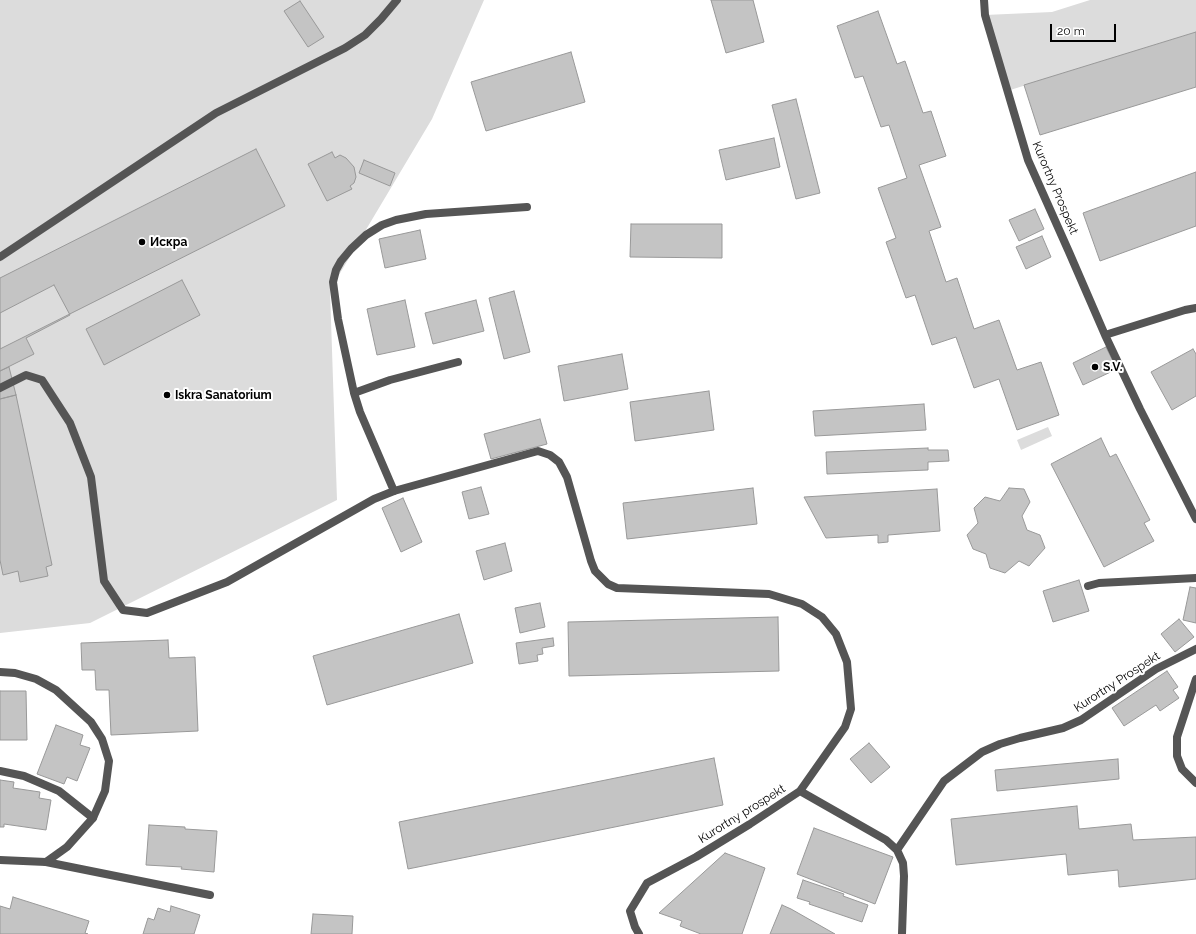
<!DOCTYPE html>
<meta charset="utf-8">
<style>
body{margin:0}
#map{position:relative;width:1196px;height:934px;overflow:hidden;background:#fff;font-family:Raleway,sans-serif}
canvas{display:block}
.scale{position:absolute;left:1050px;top:24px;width:66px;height:18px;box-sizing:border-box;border:2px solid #000;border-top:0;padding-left:5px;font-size:12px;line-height:14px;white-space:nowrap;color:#000;-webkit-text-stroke:3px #fff;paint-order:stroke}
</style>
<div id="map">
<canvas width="1196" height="934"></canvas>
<div class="scale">20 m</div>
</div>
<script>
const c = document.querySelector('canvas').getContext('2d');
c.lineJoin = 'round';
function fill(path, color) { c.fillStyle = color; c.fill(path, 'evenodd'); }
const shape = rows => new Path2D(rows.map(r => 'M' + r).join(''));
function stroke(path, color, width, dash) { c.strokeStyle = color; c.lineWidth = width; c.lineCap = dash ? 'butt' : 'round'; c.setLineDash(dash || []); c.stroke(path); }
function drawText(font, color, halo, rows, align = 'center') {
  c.font = font + ' Raleway,sans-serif'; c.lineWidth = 4; c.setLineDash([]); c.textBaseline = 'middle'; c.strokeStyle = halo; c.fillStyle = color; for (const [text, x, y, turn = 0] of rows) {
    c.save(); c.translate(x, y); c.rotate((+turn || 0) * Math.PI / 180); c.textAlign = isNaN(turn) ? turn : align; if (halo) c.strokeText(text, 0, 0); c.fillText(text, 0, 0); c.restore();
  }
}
const green = shape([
 [0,0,484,0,432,119,330,290,337,500,90,623,0,633],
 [1090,0,1196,0,1196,32,1007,91,985,15,1052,12],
 [1048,427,1052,436,1021,450,1017,440]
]);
const building = shape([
 [711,0,753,0,764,42,726,53,711,0],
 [300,1,324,37,308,47,284,11,300,1],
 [878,11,897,64,905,61,923,113,931,111,946,156,919,165,941,227,929,231,946,282,957,278,974,329,999,320,1017,370,1041,362,1059,415,1017,430,999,379,974,388,956,337,932,345,915,295,906,298,886,242,896,238,878,188,907,178,889,125,881,127,863,76,855,78,837,26,878,11],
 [1196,32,1196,87,1040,135,1024,85,1196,32],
 [571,52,585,102,486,131,471,82,571,52],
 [796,99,820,193,796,199,772,105,796,99],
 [774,138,780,167,726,180,719,150,774,138],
 [256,149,285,206,0,349,0,278,256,149],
 [332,152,335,158,340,155,346,158,354,167,356,177,354,183,350,186,352,189,327,201,308,164,332,152],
 [364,160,395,173,390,186,359,173,364,160],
 [1196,172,1196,226,1100,261,1083,213,1196,172],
 [1035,209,1044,229,1019,241,1009,220,1035,209],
 [631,224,722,224,722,258,630,257,631,224],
 [420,230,426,259,385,268,379,239,420,230],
 [1042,236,1051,257,1026,269,1016,247,1042,236],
 [182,280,200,315,104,365,86,329,182,280],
 [54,285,70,315,26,338,34,354,0,371,0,313,54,285],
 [514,291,530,352,504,359,489,298,514,291],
 [405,300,415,347,377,355,367,309,405,300],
 [476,300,484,331,433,344,425,313,476,300],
 [1106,347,1117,369,1083,385,1073,363,1106,347],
 [1193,349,1196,354,1196,396,1172,410,1151,372,1193,349],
 [622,354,628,389,564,401,558,366,622,354],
 [9,367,16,395,0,399,0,371,9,367],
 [709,391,714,430,635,441,630,402,709,391],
 [16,395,52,565,46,567,48,576,20,582,18,571,3,575,0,560,0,399,16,395],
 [924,404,926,430,815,436,813,411,924,404],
 [540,419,547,444,491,459,484,434,540,419],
 [1101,438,1110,457,1116,454,1150,520,1144,523,1154,541,1104,567,1051,464,1101,438],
 [928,448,928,450,948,450,949,461,928,462,928,470,827,474,826,452,928,448],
 [481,487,489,514,469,519,462,492,481,487],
 [753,488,757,524,627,539,623,503,753,488],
 [1009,488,1024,489,1030,502,1022,516,1027,530,1040,535,1045,548,1029,566,1019,561,1005,573,990,568,986,554,973,549,967,535,978,523,974,508,985,497,1000,501,1009,488],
 [937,489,940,531,888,535,888,542,878,543,878,535,826,538,804,497,937,489],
 [403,498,422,542,401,552,382,508,403,498],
 [505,543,512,571,484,580,476,551,505,543],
 [1079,580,1089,611,1053,622,1043,591,1079,580],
 [1190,587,1196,588,1196,623,1183,620,1190,587],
 [540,603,545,627,520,633,515,608,540,603],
 [459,614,473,663,327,705,313,656,459,614],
 [778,617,779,671,569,676,568,622,778,617],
 [1179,619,1194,637,1175,652,1161,634,1179,619],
 [553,638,554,646,542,648,543,654,537,655,538,661,519,664,516,643,553,638],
 [168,640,169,658,195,657,198,731,111,735,109,690,96,690,95,670,82,670,81,643,168,640],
 [1167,671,1178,687,1173,690,1179,698,1160,711,1156,705,1124,726,1112,708,1167,671],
 [0,691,26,691,27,740,0,740,0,691],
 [56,725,83,735,80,745,90,748,77,781,67,777,64,784,37,774,56,725],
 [869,743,890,767,871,783,850,759,869,743],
 [714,758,723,805,408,869,399,822,714,758],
 [1118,759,1119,779,997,791,995,770,1118,759],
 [0,780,14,782,13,788,40,792,39,798,51,800,46,830,4,824,4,827,0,827,0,780],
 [1077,806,1079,829,1131,824,1133,840,1196,837,1196,879,1119,887,1118,870,1068,875,1066,854,956,865,951,819,1077,806],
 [149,825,185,827,185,829,217,831,214,872,181,869,182,867,146,865,149,825],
 [814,828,893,857,875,904,797,874,814,828],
 [725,853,765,868,742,934,701,934,680,926,682,921,659,913,725,853],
 [803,880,844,894,843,896,868,905,862,922,809,904,810,902,797,898,803,880],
 [13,897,89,921,85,933,88,934,0,934,0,906,10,909,13,897],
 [782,905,791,909,835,934,770,934,782,905],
 [171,906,200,915,194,934,143,934,148,918,154,920,158,908,170,912,171,906],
 [313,914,353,916,352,934,311,934,313,914]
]);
const service = shape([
 [0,257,216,113,345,48,365,35,381,19,397,0],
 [0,388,26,375,42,380,70,423,91,477,104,581,123,610,147,613,227,582,374,499,394,491,360,412,354,393,338,319,333,282,336,270,341,261,351,249,366,235,382,225,396,220,426,214,527,207],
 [354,393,390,380,458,362],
 [1088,586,1099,583,1196,578],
 [1196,679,1177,737,1177,756,1182,769,1196,783],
 [0,771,24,776,59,791,93,818],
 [46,862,210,895]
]);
const minor = shape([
 [394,491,538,451,550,455,559,462,567,477,591,561,595,571,608,584,617,588,769,594,802,604,822,617,836,634,847,662,851,709,845,727,800,791],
 [0,672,15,673,36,679,56,690,91,722,102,739,109,761,105,791,93,818,67,847,46,862,0,860],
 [639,934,635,927,630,911,647,883,696,857,750,824,800,791,886,840,897,850],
 [902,934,904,876,903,863,897,850,944,781,982,752,1000,744,1020,738,1063,728,1081,720,1156,669,1196,649]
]);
const tertiary = shape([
 [984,0,985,15,1028,160,1069,252,1105,335,1140,409,1196,519],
 [1105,335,1185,310,1196,308]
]);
const markers = [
 [142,242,4,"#000"],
 [1095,367,4,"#000"],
 [167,395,4,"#000"]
];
const streetNames = [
 ["Kurortny Prospekt",1055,188,67],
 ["Kurortny Prospekt",1117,682,-33],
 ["Kurortny prospekt",742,814,-32]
];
const poiNames = [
 ["Искра",150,242],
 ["S.V.",1103,367],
 ["Iskra Sanatorium",175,395]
];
fill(green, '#dcdcdc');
fill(building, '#c4c4c4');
stroke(building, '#999', 1);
stroke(service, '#555', 8);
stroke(minor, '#555', 8);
stroke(tertiary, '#555', 8);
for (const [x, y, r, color] of markers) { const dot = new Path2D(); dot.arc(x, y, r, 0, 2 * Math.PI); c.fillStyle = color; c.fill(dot); stroke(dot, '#fff', 1.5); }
drawText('12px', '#000', '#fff', streetNames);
drawText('bold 12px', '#000', '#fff', poiNames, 'left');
</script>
